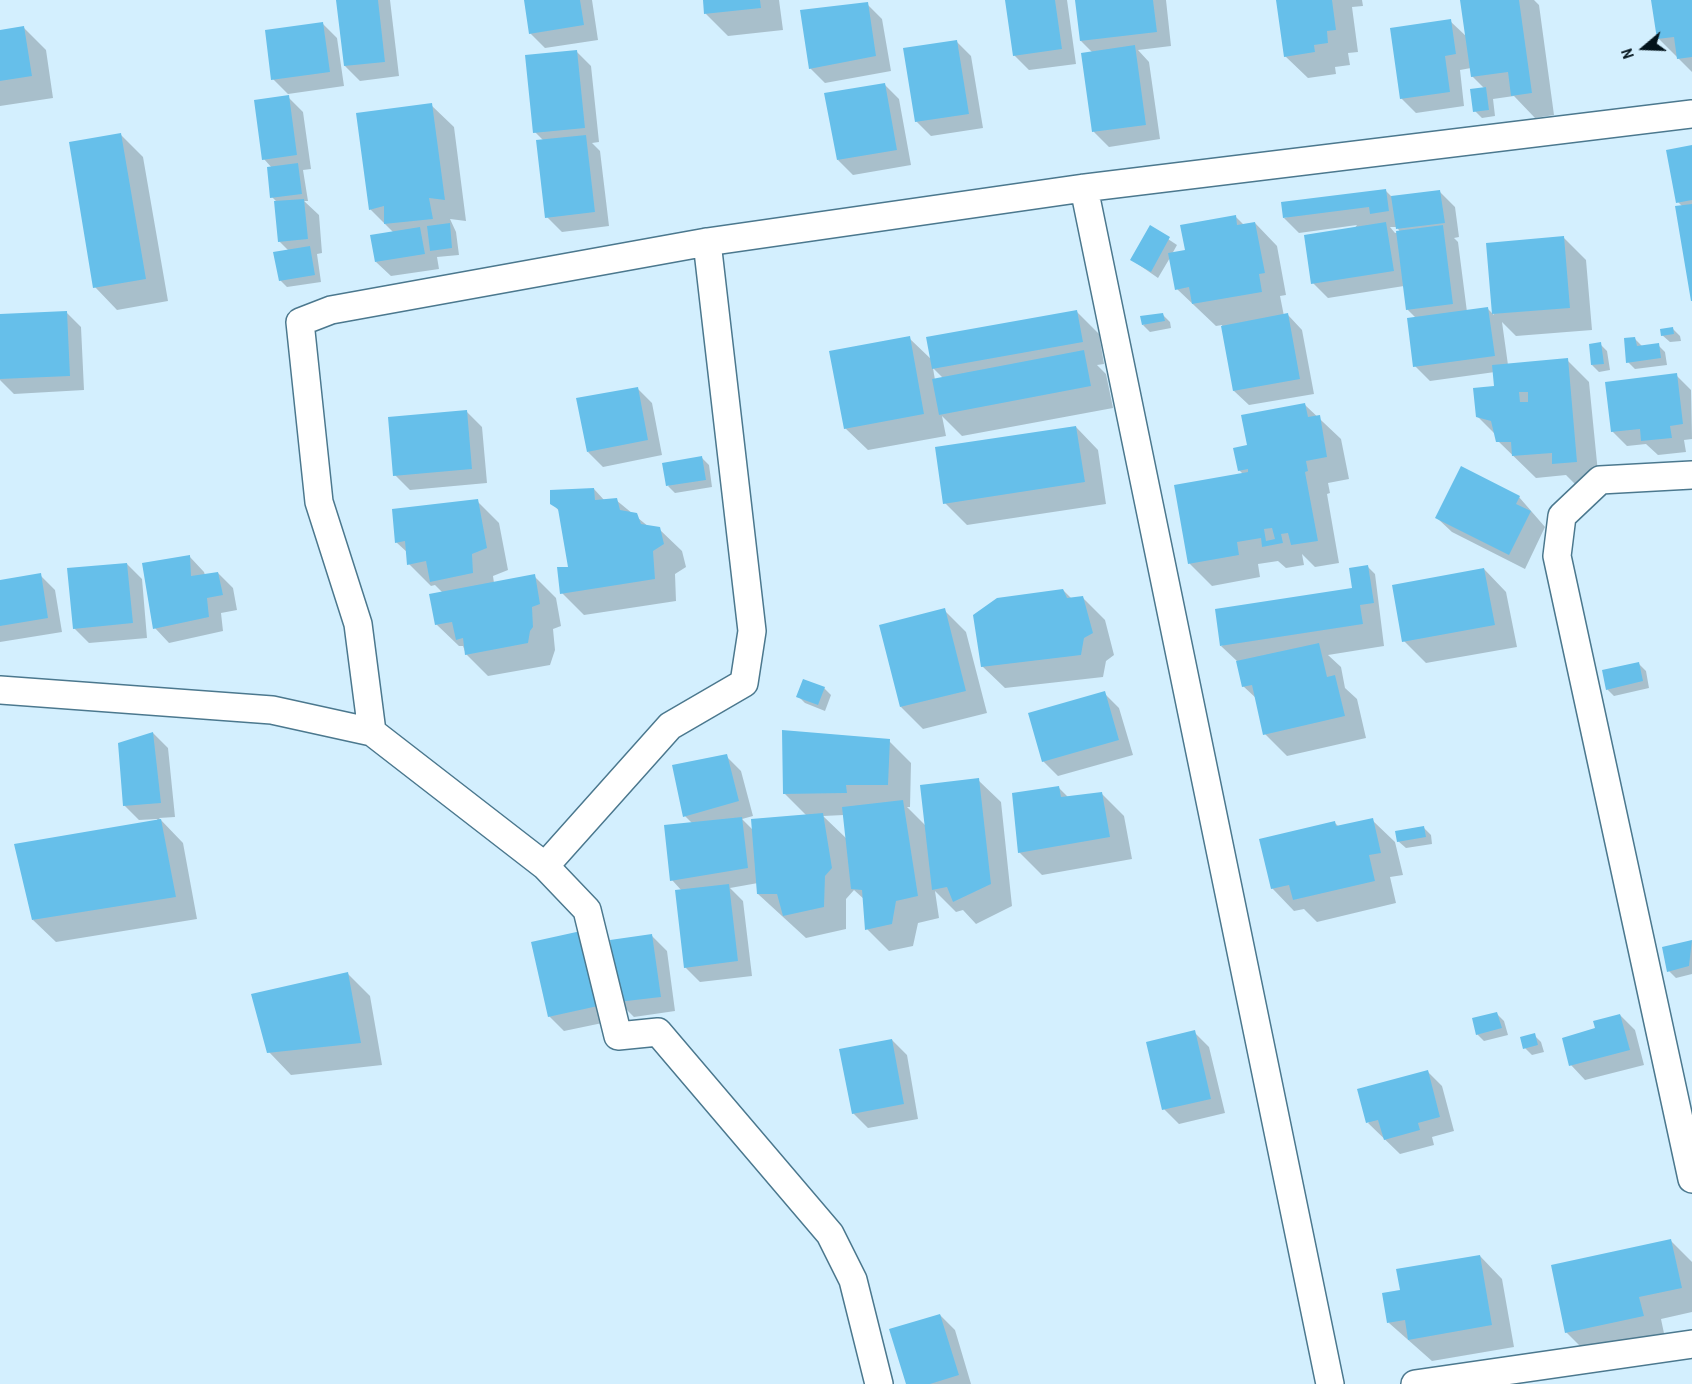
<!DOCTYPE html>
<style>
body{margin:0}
#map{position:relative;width:1692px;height:1384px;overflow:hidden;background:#d3effe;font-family:"Archivo Narrow",sans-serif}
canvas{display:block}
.north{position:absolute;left:1614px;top:18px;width:60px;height:60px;-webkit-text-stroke:4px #d3effe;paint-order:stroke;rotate:251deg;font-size:16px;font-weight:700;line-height:24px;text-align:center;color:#02131b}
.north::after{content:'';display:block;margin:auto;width:21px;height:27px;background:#02131b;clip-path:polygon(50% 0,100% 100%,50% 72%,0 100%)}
</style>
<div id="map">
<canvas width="1692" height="1384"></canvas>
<div class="north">N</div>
</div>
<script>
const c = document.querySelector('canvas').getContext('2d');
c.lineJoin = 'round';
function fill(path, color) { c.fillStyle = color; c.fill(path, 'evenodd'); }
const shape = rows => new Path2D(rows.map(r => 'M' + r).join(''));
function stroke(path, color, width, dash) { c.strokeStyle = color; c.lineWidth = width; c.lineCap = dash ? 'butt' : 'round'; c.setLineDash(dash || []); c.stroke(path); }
const shadow = shape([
 [337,0,390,0,399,76,360,81,345,66],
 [525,0,592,0,598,40,545,48,530,33],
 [704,0,779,0,783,30,728,36,706,14],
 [1006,0,1067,0,1076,64,1029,70,1014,55],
 [1076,0,1166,0,1171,46,1138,50,1149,62,1160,139,1109,147,1094,132,1083,54,1093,53,1081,41],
 [1278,0,1362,0,1363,6,1352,7,1358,52,1348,53,1350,65,1335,67,1336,74,1308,78,1285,56],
 [1462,0,1534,0,1539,5,1554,115,1535,118,1514,96,1493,99,1495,116,1482,118,1475,111,1485,89,1472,76,1471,68,1460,70,1464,106,1416,113,1401,98,1450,21,1467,37],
 [1653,0,1692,0,1692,72,1659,39],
 [867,4,882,19,891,71,825,83,810,68],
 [322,23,337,38,344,86,288,94,273,79],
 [24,28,46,50,53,98,0,106,0,31],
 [956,41,971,56,983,128,931,136,916,121],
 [576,51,591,66,599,142,592,143,600,151,609,226,562,232,547,217,544,141,535,132],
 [884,84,899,99,911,165,853,175,838,160],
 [288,97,303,112,311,169,303,170,308,201,304,201,319,215,322,253,317,254,321,282,287,287,280,280,289,251,279,241,278,203,272,197,272,168,264,159],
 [431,105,454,127,466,221,450,219,456,232,459,255,437,257,439,269,391,276,376,262,393,232,370,209],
 [121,135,143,157,168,301,117,310,95,287],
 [1692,147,1692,299,1683,207,1678,202],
 [1385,190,1392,197,1440,192,1455,207,1459,237,1454,238,1458,242,1467,312,1488,309,1494,315,1488,245,1564,238,1586,260,1592,330,1516,336,1502,322,1508,365,1567,360,1589,382,1599,483,1576,485,1566,475,1536,478,1498,441,1496,435,1478,417,1496,387,1495,372,1430,381,1415,366,1416,318,1407,309,1404,286,1328,298,1313,283,1357,225,1299,233,1284,218],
 [1390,227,1397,227,1400,232,1395,233],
 [1235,216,1244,225,1255,223,1277,246,1286,295,1280,296,1284,316,1288,315,1302,330,1314,394,1249,405,1234,391,1222,325,1216,326,1177,289,1171,256,1158,278,1132,260,1150,227,1177,245,1172,254,1187,252],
 [66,312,81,327,84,390,14,394,0,380,0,316],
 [1077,312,1099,334,1104,364,1097,365,1106,374,1113,408,962,436,942,416,946,436,868,450,845,428,909,338,932,360],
 [933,368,943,378,935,380],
 [1163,315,1170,322,1171,328,1150,332,1143,325],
 [1673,329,1680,336,1681,341,1670,342,1662,335],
 [1635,339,1642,346,1658,345,1665,352,1667,365,1635,369,1628,362],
 [1600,344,1607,351,1610,370,1599,372,1592,365],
 [1676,375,1691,390,1692,439,1684,440,1686,452,1658,455,1646,444,1627,446,1612,431],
 [637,388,652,403,662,455,603,467,588,452],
 [1305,405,1341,439,1349,479,1328,483,1330,493,1327,494,1339,563,1315,567,1302,554,1304,565,1286,568,1278,561,1258,564,1260,577,1212,586,1190,564,1176,487,1243,474,1239,470,1249,447],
 [467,412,482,427,487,483,410,490,395,475],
 [1076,427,1098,450,1106,504,967,525,945,503],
 [702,458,709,465,712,487,675,493,668,486],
 [594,489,605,501,616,500,649,527,659,529,682,551,686,567,675,574,676,601,584,615,562,593,570,569,560,512,552,503],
 [1519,497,1545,527,1525,569,1452,532,1437,518],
 [477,501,499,523,508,570,493,576,494,583,534,576,556,598,561,626,553,629,555,650,550,665,488,676,466,654,463,646,459,646,436,624,443,593,435,585,431,586,409,564,408,553,396,542],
 [190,557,204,572,205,575,218,573,233,588,237,610,221,613,223,631,169,643,155,628],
 [127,564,142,579,147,638,89,643,74,628],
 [1368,567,1375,574,1384,646,1328,655,1341,667,1345,688,1357,699,1366,738,1287,756,1265,734,1257,699,1243,686,1238,662,1221,646,1354,589],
 [1484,569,1506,592,1517,647,1426,663,1404,641],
 [40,575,55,590,62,632,0,642,0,581],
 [1063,590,1072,599,1083,598,1105,620,1114,655,1106,661,1103,677,1005,688,982,666],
 [944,610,966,632,987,713,923,729,901,707],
 [1639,664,1646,671,1649,688,1614,696,1607,689],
 [824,688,831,695,825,711,805,703,798,696],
 [1104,693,1119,708,1133,755,1058,776,1043,761],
 [153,733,168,748,175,817,159,818,183,843,197,919,56,942,33,920,158,821,157,819,139,820,124,805],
 [889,741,911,763,910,807,907,807,926,826,978,780,1001,802,1012,906,976,924,963,910,956,912,935,891,939,918,918,923,913,946,889,951,867,929,865,900,854,890,846,899,846,929,806,938,758,894,758,883,730,888,743,901,752,976,700,982,685,967,682,891,672,880,692,823,685,816,726,756,741,771,753,816,742,819,754,831,807,816,785,794],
 [844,815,847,839,823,816],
 [1059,788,1068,797,1101,793,1124,816,1132,859,1042,875,1019,852],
 [1372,820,1395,842,1403,875,1390,877,1396,903,1317,922,1304,909,1294,911,1272,888,1335,823,1339,827],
 [1424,828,1431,835,1432,844,1406,848,1398,841],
 [652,936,667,951,675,1011,634,1017,619,1002],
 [1692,941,1692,974,1676,978,1669,971,1663,948],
 [533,943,612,1021,564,1031,549,1016],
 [347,973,370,996,382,1065,291,1075,269,1052],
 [1497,1014,1504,1021,1508,1035,1484,1041,1477,1034],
 [1620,1015,1635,1030,1644,1065,1585,1080,1571,1065,1597,1029],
 [1194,1032,1209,1047,1225,1113,1179,1124,1164,1109],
 [1534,1035,1541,1042,1544,1052,1532,1055,1525,1048],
 [892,1040,907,1055,918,1119,868,1128,853,1113],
 [1427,1071,1442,1086,1454,1131,1432,1137,1434,1145,1400,1154,1368,1123],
 [1671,1241,1692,1262,1692,1312,1661,1319,1665,1338,1589,1355,1566,1332],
 [1480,1256,1502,1279,1514,1347,1432,1361,1389,1323,1401,1292],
 [940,1315,955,1330,971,1384,907,1384]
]);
const building = shape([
 [336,0,378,0,385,62,344,66],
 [524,0,580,0,584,25,529,34],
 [703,0,760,0,761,8,704,14],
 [1005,0,1055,0,1062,49,1013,56],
 [1075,0,1153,0,1157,32,1080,41],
 [1276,0,1332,0,1336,30,1327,31,1328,43,1314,45,1315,52,1284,57],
 [1460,0,1519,0,1532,93,1511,96,1508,72,1471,77],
 [1651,0,1692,0,1692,57,1677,59,1674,37,1657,39],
 [868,2,876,56,809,69,800,10],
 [1451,19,1456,54,1445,56,1450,92,1400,99,1390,28],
 [323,22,330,72,271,80,265,30],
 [24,26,32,76,0,81,0,30],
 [957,40,969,114,915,122,903,48],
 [1135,45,1146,125,1092,132,1081,53],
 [577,50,585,128,533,133,525,55],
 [885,83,897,150,837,160,824,93],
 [1486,87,1489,110,1473,112,1470,89],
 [289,95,297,155,262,160,254,100],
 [432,103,445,200,429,198,433,219,384,224,384,206,369,210,356,113],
 [121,133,146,279,93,288,69,142],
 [586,135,595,212,545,218,536,140],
 [1692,145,1692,200,1676,203,1666,150],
 [298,163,302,194,270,198,267,167],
 [1386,189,1389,211,1370,214,1369,207,1283,218,1281,202],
 [1440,190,1445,223,1396,229,1391,196],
 [304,199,308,239,278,242,274,201],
 [1692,204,1692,301,1691,301,1675,206],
 [1236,215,1237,225,1255,222,1265,273,1259,274,1262,292,1192,304,1189,287,1175,290,1168,253,1185,250,1180,225],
 [1386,222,1394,271,1311,284,1304,235],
 [450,223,452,248,430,251,427,226],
 [1150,225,1170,237,1151,272,1130,260],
 [1443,225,1453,304,1406,310,1396,231],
 [420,227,425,254,375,262,370,235],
 [1564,236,1570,308,1492,314,1486,243],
 [310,246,315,275,279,281,273,252],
 [1488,307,1495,356,1413,367,1407,318],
 [1077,310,1083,342,932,369,926,337],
 [67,311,70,376,0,379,0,314],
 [1163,313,1165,321,1142,325,1140,316],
 [1288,313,1300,379,1233,391,1221,326],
 [1673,327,1674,334,1661,336,1660,329],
 [910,336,924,414,844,429,829,351],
 [1635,337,1637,346,1659,343,1661,358,1626,363,1624,338],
 [1601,342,1604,364,1591,365,1589,344],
 [1084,350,1091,386,939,415,932,379],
 [1568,358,1577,462,1552,464,1552,453,1512,456,1511,442,1496,442,1491,421,1476,417,1473,388,1494,386,1492,365],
 [1519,392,1528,392,1528,402,1520,402],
 [1677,373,1683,424,1670,426,1672,438,1641,441,1640,429,1611,432,1605,382],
 [638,387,648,440,587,452,576,398],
 [1305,403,1308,417,1320,415,1327,457,1306,461,1308,471,1305,472,1318,541,1291,545,1288,533,1281,534,1283,543,1262,547,1261,538,1237,542,1239,555,1188,564,1174,485,1248,472,1248,469,1238,471,1233,448,1247,445,1241,415],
 [1272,528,1275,539,1266,541,1264,529],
 [467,410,472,469,393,476,388,417],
 [1076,426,1085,482,943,504,935,447],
 [702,456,706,480,666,486,662,463],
 [1461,466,1520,496,1516,504,1531,511,1509,555,1435,518],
 [594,488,595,500,617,498,620,510,637,513,641,524,660,527,664,544,653,551,655,579,560,594,557,567,568,567,558,509,550,504,550,490],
 [478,499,487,548,472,554,473,573,430,582,426,561,407,565,405,541,395,543,392,509],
 [190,555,191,576,218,572,223,595,207,598,209,617,153,629,142,563],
 [127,563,133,623,73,629,67,568],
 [1368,565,1374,603,1360,605,1363,624,1220,646,1215,609,1352,588,1349,568],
 [1484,568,1495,625,1402,642,1392,585],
 [41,573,48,618,0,626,0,580],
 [535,574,540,604,532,607,533,627,530,631,528,643,465,655,463,638,456,640,452,622,435,625,429,594],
 [1063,589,1067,598,1083,596,1093,633,1084,638,1081,655,981,667,973,615,997,598],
 [945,608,966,691,900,707,879,625],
 [1319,643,1327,677,1335,675,1345,716,1263,735,1252,685,1242,687,1236,661],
 [1639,662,1643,681,1606,690,1602,670],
 [803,679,825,687,818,705,796,697],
 [1105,691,1119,740,1042,762,1028,713],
 [782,730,890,739,888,785,846,785,847,793,783,794],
 [153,732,161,803,123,806,118,743],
 [727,754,739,801,683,817,672,765],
 [979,778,991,884,953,902,947,887,932,890,920,785],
 [1059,786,1061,797,1102,792,1110,837,1018,853,1012,793],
 [903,800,918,896,896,901,892,924,865,930,862,890,851,889,842,807],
 [823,813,832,868,825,876,824,907,783,916,777,894,757,894,751,819],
 [742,817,748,868,670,881,664,825],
 [1373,818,1381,853,1369,855,1375,881,1293,900,1289,885,1271,889,1259,839,1335,821,1336,826],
 [161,819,176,897,32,920,14,844],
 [1424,826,1426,837,1397,842,1395,831],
 [729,884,738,961,684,968,675,890],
 [581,931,598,1006,548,1017,531,942],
 [652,934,661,997,618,1002,610,940],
 [1692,940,1689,966,1667,972,1662,947],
 [348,972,361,1043,267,1053,251,994],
 [1497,1012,1502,1028,1476,1035,1472,1018],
 [1620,1014,1630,1050,1569,1066,1562,1038,1595,1028,1593,1021],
 [1195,1030,1211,1099,1162,1110,1146,1042],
 [1535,1033,1538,1045,1523,1049,1520,1037],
 [892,1039,904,1104,852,1114,839,1049],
 [1428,1070,1440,1117,1418,1123,1420,1130,1384,1140,1378,1120,1366,1123,1357,1089],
 [1671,1239,1682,1288,1639,1297,1644,1316,1565,1333,1551,1265],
 [1480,1255,1492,1325,1408,1340,1405,1320,1387,1323,1382,1293,1400,1290,1396,1269],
 [940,1314,959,1375,930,1384,906,1384,889,1329]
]);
const minor = shape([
 [1084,188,1330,1384],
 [1692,475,1600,480,1562,516,1557,556,1692,1179],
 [0,690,272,710,372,732,545,866,587,910,618,1036,658,1032,830,1234,853,1280,879,1384],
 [372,732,358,624,319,502,300,322,331,310,707,242,1084,188,1692,114],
 [545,866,670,726,744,683,752,631,707,242],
 [1415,1384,1692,1344]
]);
fill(shadow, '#0003');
fill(building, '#66bfea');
stroke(minor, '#4b788e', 30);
stroke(minor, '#fff', 27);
</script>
